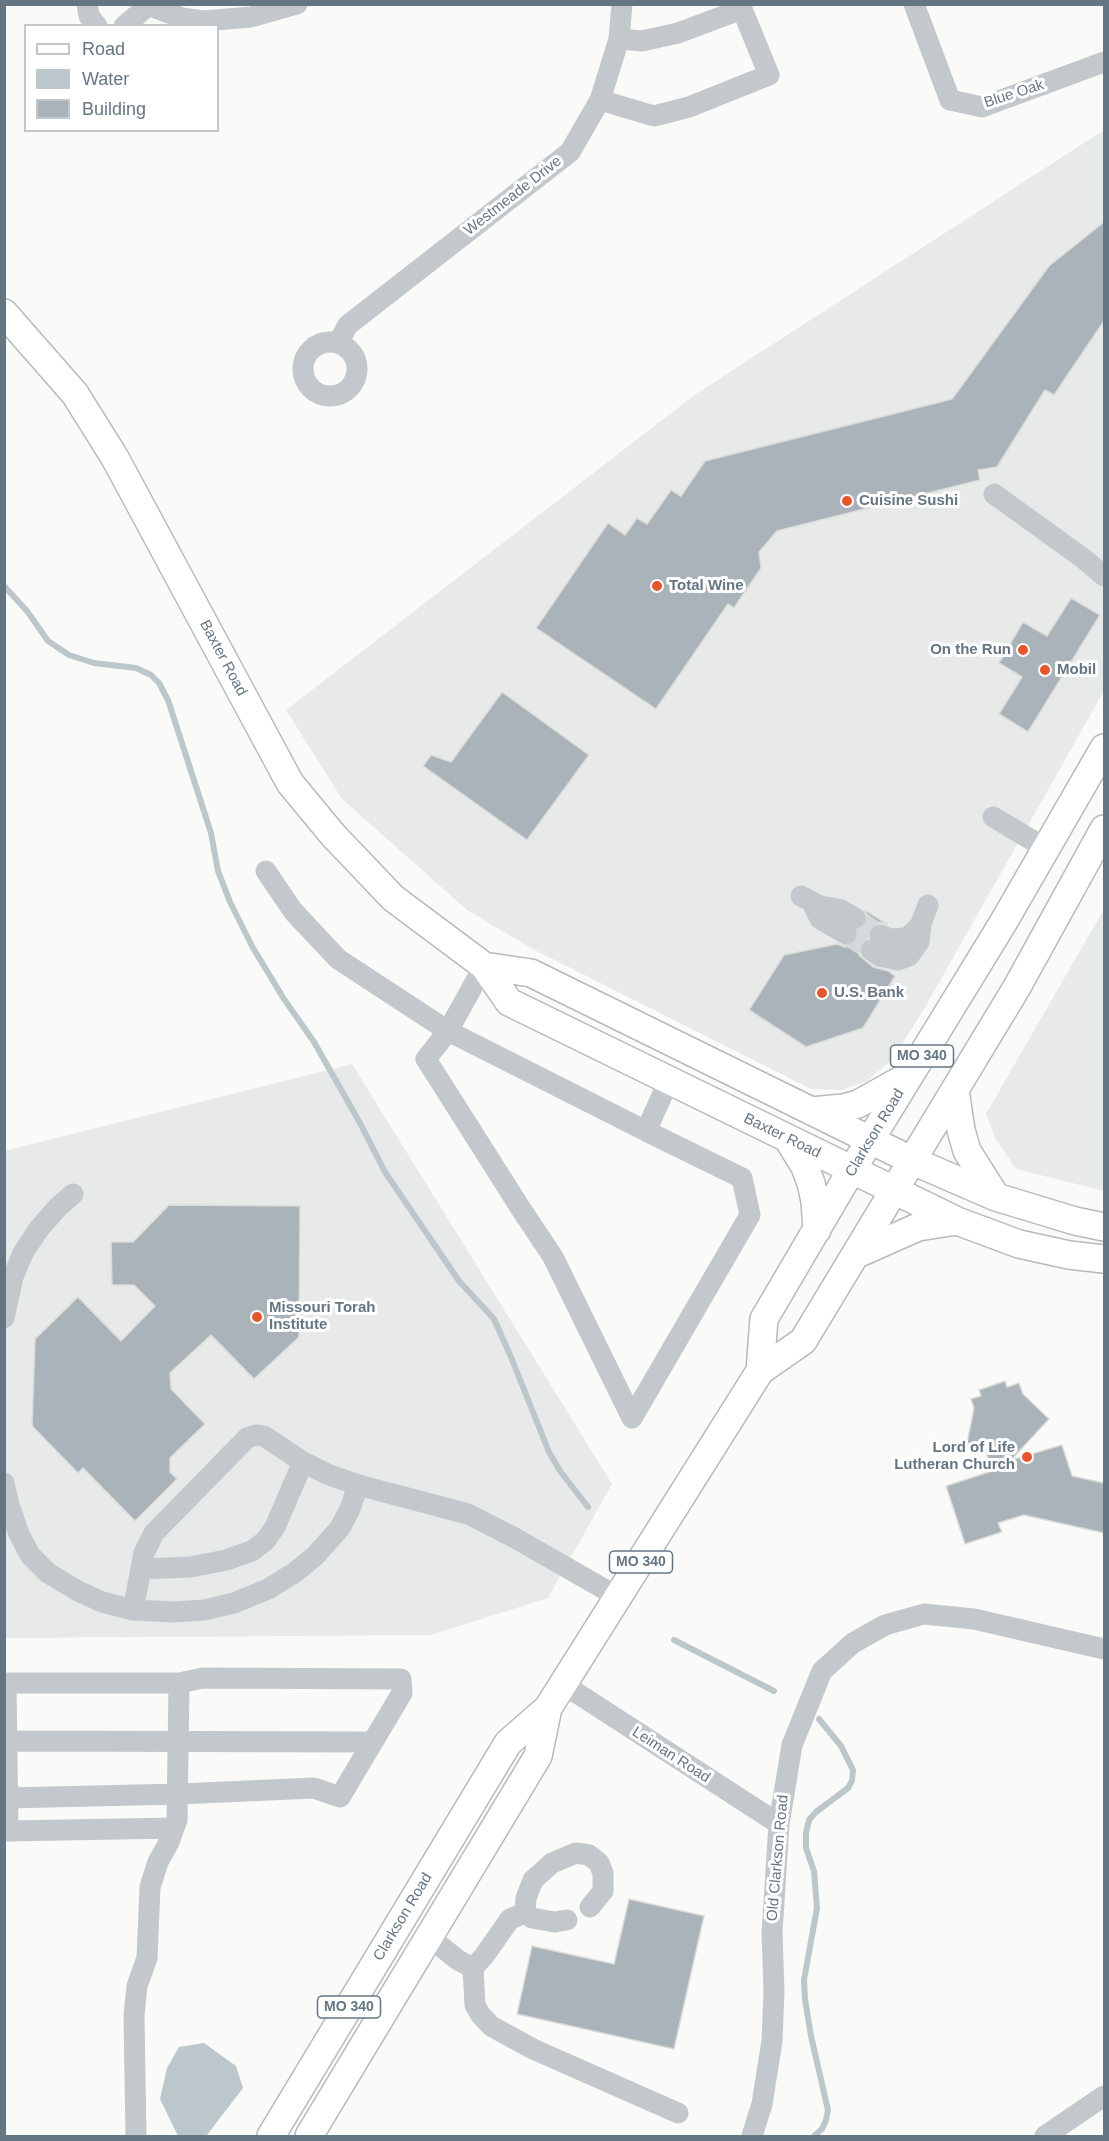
<!DOCTYPE html>
<style>
body{margin:0}
#map{position:relative;width:1109px;height:2141px;overflow:hidden;background:#fafaf8;font-family:Arial,sans-serif}
canvas{display:block}
.frame{position:absolute;inset:0;border:6px solid #657683;pointer-events:none}
.legend{position:absolute;left:24px;top:24px;width:195px;height:108px;box-sizing:border-box;background:#fff;border:2px solid #c1c8cd;margin:0;padding:8px 10px;list-style:none;font-size:18px;color:#657683}
.legend li{display:flex;align-items:center;gap:12px;height:30px}
.legend b{width:30px;border:2px solid #c1c8cd}
</style>
<div id="map">
<canvas width="1109" height="2141"></canvas>
<div class="frame"></div>
<ul class="legend">
<li><b style="height:8px;background:#fff"></b>Road</li>
<li><b style="height:16px;background:#bbc7cb"></b>Water</li>
<li><b style="height:16px;background:#aab3b9"></b>Building</li>
</ul>
</div>
<script>
const c = document.querySelector('canvas').getContext('2d');
c.lineJoin = 'round';
function fill(path, color) { c.fillStyle = color; c.fill(path, 'evenodd'); }
const shape = rows => new Path2D(rows.map(r => 'M' + r).join(''));
function stroke(path, color, width, dash) { c.strokeStyle = color; c.lineWidth = width; c.lineCap = dash ? 'butt' : 'round'; c.setLineDash(dash || []); c.stroke(path); }
function drawText(font, color, halo, rows, align = 'center') {
  c.font = font + ' Arial,sans-serif'; c.lineWidth = 6; c.setLineDash([]); c.textBaseline = 'middle'; c.strokeStyle = halo; c.fillStyle = color; for (const [text, x, y, turn = 0] of rows) {
    c.save(); c.translate(x, y); c.rotate((+turn || 0) * Math.PI / 180); c.textAlign = isNaN(turn) ? turn : align; if (halo) c.strokeText(text, 0, 0); c.fillText(text, 0, 0); c.restore();
  }
}
const built = shape([
 [1104,130,1104,691,924,1009,892,1060,867,1081,841,1090,811,1089,529,947,467,910,342,799,286,710,696,394],
 [1104,909,1104,1191,1016,1169,995,1138,986,1114],
 [352,1064,612,1484,548,1598,431,1635,5,1638,4,1151]
]);
const water = shape([
 [204,2043,236,2066,243,2088,207,2135,178,2136,160,2099,167,2068,179,2047]
]);
const stream = shape([
 [4,586,27,611,48,641,69,655,94,663,136,668,151,675,159,683,168,700,211,833,218,871,230,902,253,948,284,999,314,1042,360,1123,385,1172,459,1281,494,1319,511,1357,549,1452,560,1471,588,1507],
 [674,1640,774,1691],
 [814,2136,822,2129,826,2120,828,2110,811,2036,805,1999,804,1980,817,1908,814,1871,806,1848,806,1833,809,1820,816,1812,848,1788,852,1781,853,1770,841,1746,819,1719]
]);
const building = shape([
 [1104,222,1104,321,1054,395,1045,390,997,467,978,470,980,480,777,531,759,552,761,568,734,608,728,604,656,709,536,628,608,523,625,535,637,518,647,524,671,490,681,496,705,461,952,399,1049,266,1104,222],
 [1071,598,1100,615,1028,732,999,714,1022,677,999,663,1023,622,1047,636,1071,598],
 [502,692,589,755,527,840,423,766,431,755,451,762,502,692],
 [865,910,887,924,878,922,871,926,868,931,868,938,860,943,859,955,873,967,888,971,895,976,863,1028,806,1047,749,1010,784,955,837,944,845,947,852,945,857,940,858,930,866,924,868,917,865,910],
 [169,1205,300,1206,299,1337,254,1379,211,1335,170,1373,171,1389,205,1424,170,1458,170,1472,177,1479,135,1521,83,1468,78,1473,32,1426,35,1339,78,1297,121,1341,155,1306,134,1285,112,1285,111,1242,133,1242,169,1205],
 [1005,1381,1007,1387,1019,1383,1023,1394,1049,1419,1011,1460,1062,1445,1072,1476,1104,1483,1104,1533,1024,1515,998,1523,1002,1532,965,1544,946,1486,992,1471,984,1446,967,1443,974,1408,971,1399,981,1396,979,1390,1005,1381],
 [629,1899,704,1916,674,2049,517,2014,532,1946,614,1964,629,1899]
]);
const minorTunnel = shape([
 [855,918,880,935],
 [846,934,871,950]
]);
const minor = shape([
 [87,4,89,16,97,26],
 [145,4,182,18,203,21,251,17,297,4],
 [914,4,950,100,982,107,1104,62],
 [124,26,148,6],
 [600,100,654,116,689,107,769,75,742,9,678,33,642,41,619,39],
 '303 369a27 27 0 1 1 54 0a27 27 0 1 1-54 0Z',
 [338,343,348,325,570,152,600,100,619,39,622,4],
 [994,494,1084,559,1104,576],
 [993,817,1047,849],
 [266,871,293,911,338,959,448,1031,426,1059,521,1209,553,1257,632,1418,750,1215,742,1178,646,1131,669,1080],
 [801,896,820,906,839,909,855,918],
 [812,902,820,919,846,934],
 [880,935,891,939,907,938,920,926,928,905],
 [871,950,880,956,898,960,909,956,919,942,921,925],
 [484,966,448,1031,646,1131],
 [4,1318,13,1277,23,1253,38,1230,58,1207,73,1194],
 [4,1483,9,1505,19,1534,30,1555,48,1573,78,1591,102,1602,133,1610,174,1612,204,1610,234,1603,268,1589,294,1573,315,1556,340,1528,350,1509,358,1485],
 [141,1569,191,1567,226,1560,252,1551,265,1541,275,1527,303,1462],
 [133,1610,144,1553,154,1533,247,1438,256,1435,264,1436,303,1462,327,1474,358,1485,468,1514,515,1538,618,1597],
 [563,1684,779,1824],
 [7,1741,373,1742],
 [7,1798,179,1794,314,1788,340,1797,402,1693,401,1679,203,1678,179,1683],
 [567,1920,555,1922,532,1918,525,1913,526,1898,533,1880,552,1863,576,1853,589,1855,599,1863,603,1873,603,1891,590,1907],
 [429,1937,458,1960,473,1968,475,2005,480,2014,491,2026,533,2049,678,2113],
 [473,1968,484,1956,510,1919,525,1913],
 [136,2136,134,2015,137,1986,147,1958,150,1887,158,1862,169,1842,174,1828,177,1820,179,1683,6,1683,8,1831,174,1828],
 [752,2136,762,2104,772,2041,774,1991,772,1933,779,1824,792,1745,822,1671,853,1643,885,1625,924,1614,974,1619,1104,1649],
 [1045,2136,1104,2096]
]);
const major = shape([
 [4,313,75,394,115,458,290,783,333,835,393,898,484,966,509,1002,957,1221,1019,1244,1069,1255,1104,1259],
 [484,966,531,973,913,1161,996,1197,1075,1221,1104,1227],
 [955,1090,961,1130,967,1151,996,1197],
 [811,1111,843,1108,858,1104,908,1076],
 [788,1139,805,1167,811,1183,815,1201,817,1230],
 [855,1255,918,1227,957,1221],
 [760,1371,764,1319,842,1186,1003,923,1104,748],
 [271,2136,508,1743,548,1708,760,1371,803,1341,1017,987,1104,829],
 [309,2136,538,1756,548,1708]
]);
const markers = [
 [847,501,6,"#e4572e"],
 [657,586,6,"#e4572e"],
 [1023,650,6,"#e4572e"],
 [1045,670,6,"#e4572e"],
 [822,993,6,"#e4572e"],
 [257,1317,6,"#e4572e"],
 [1027,1457,6,"#e4572e"]
];
const shields = [
 [922,1056,63],
 [641,1562,63],
 [349,2007,63]
];
const shieldNames = [
 ["MO 340",922,1056],
 ["MO 340",641,1562],
 ["MO 340",349,2007]
];
const streetNames = [
 ["Blue Oak",1014,94,-18],
 ["Westmeade Drive",513,196,-38],
 ["Baxter Road",223,658,62],
 ["Clarkson Road",875,1133,-59],
 ["Baxter Road",782,1136,26],
 ["Leiman Road",671,1755,33],
 ["Old Clarkson Road",778,1858,-85],
 ["Clarkson Road",403,1917,-59]
];
const poiNames = [
 ["Cuisine Sushi",859,501],
 ["Total Wine",669,586],
 ["On the Run",1011,650,"right"],
 ["Mobil",1057,670],
 ["U.S. Bank",834,993],
 ["Missouri Torah",269,1308],
 ["Institute",269,1325],
 ["Lord of Life",1015,1448,"right"],
 ["Lutheran Church",1015,1465,"right"]
];
fill(built, '#e8e9e9');
fill(water, '#bbc7cb');
stroke(stream, '#bbc7cb', 6);
fill(building, '#aab3b9');
stroke(building, '#dcdcda', 1.5);
stroke(minorTunnel, '#d5d9db', 21, [21, 10]);
stroke(major, '#b5babe', 30);
stroke(minor, '#c3c8cc', 21);
stroke(major, '#fff', 27);
for (const [x, y, r, color] of markers) { const dot = new Path2D(); dot.arc(x, y, r, 0, 2 * Math.PI); c.fillStyle = color; c.fill(dot); stroke(dot, '#fff', 2); }
for (const [x, y, w] of shields) { const box = new Path2D(); box.roundRect(x - w / 2, y - 11, w, 22, 4.5); c.fillStyle = '#fff'; c.fill(box); stroke(box, '#657683', 1.5); }
drawText('bold 14px', '#657683', null, shieldNames);
drawText('15px', '#657683', '#fff', streetNames);
drawText('bold 15px', '#657683', '#fff', poiNames, 'left');
</script>
